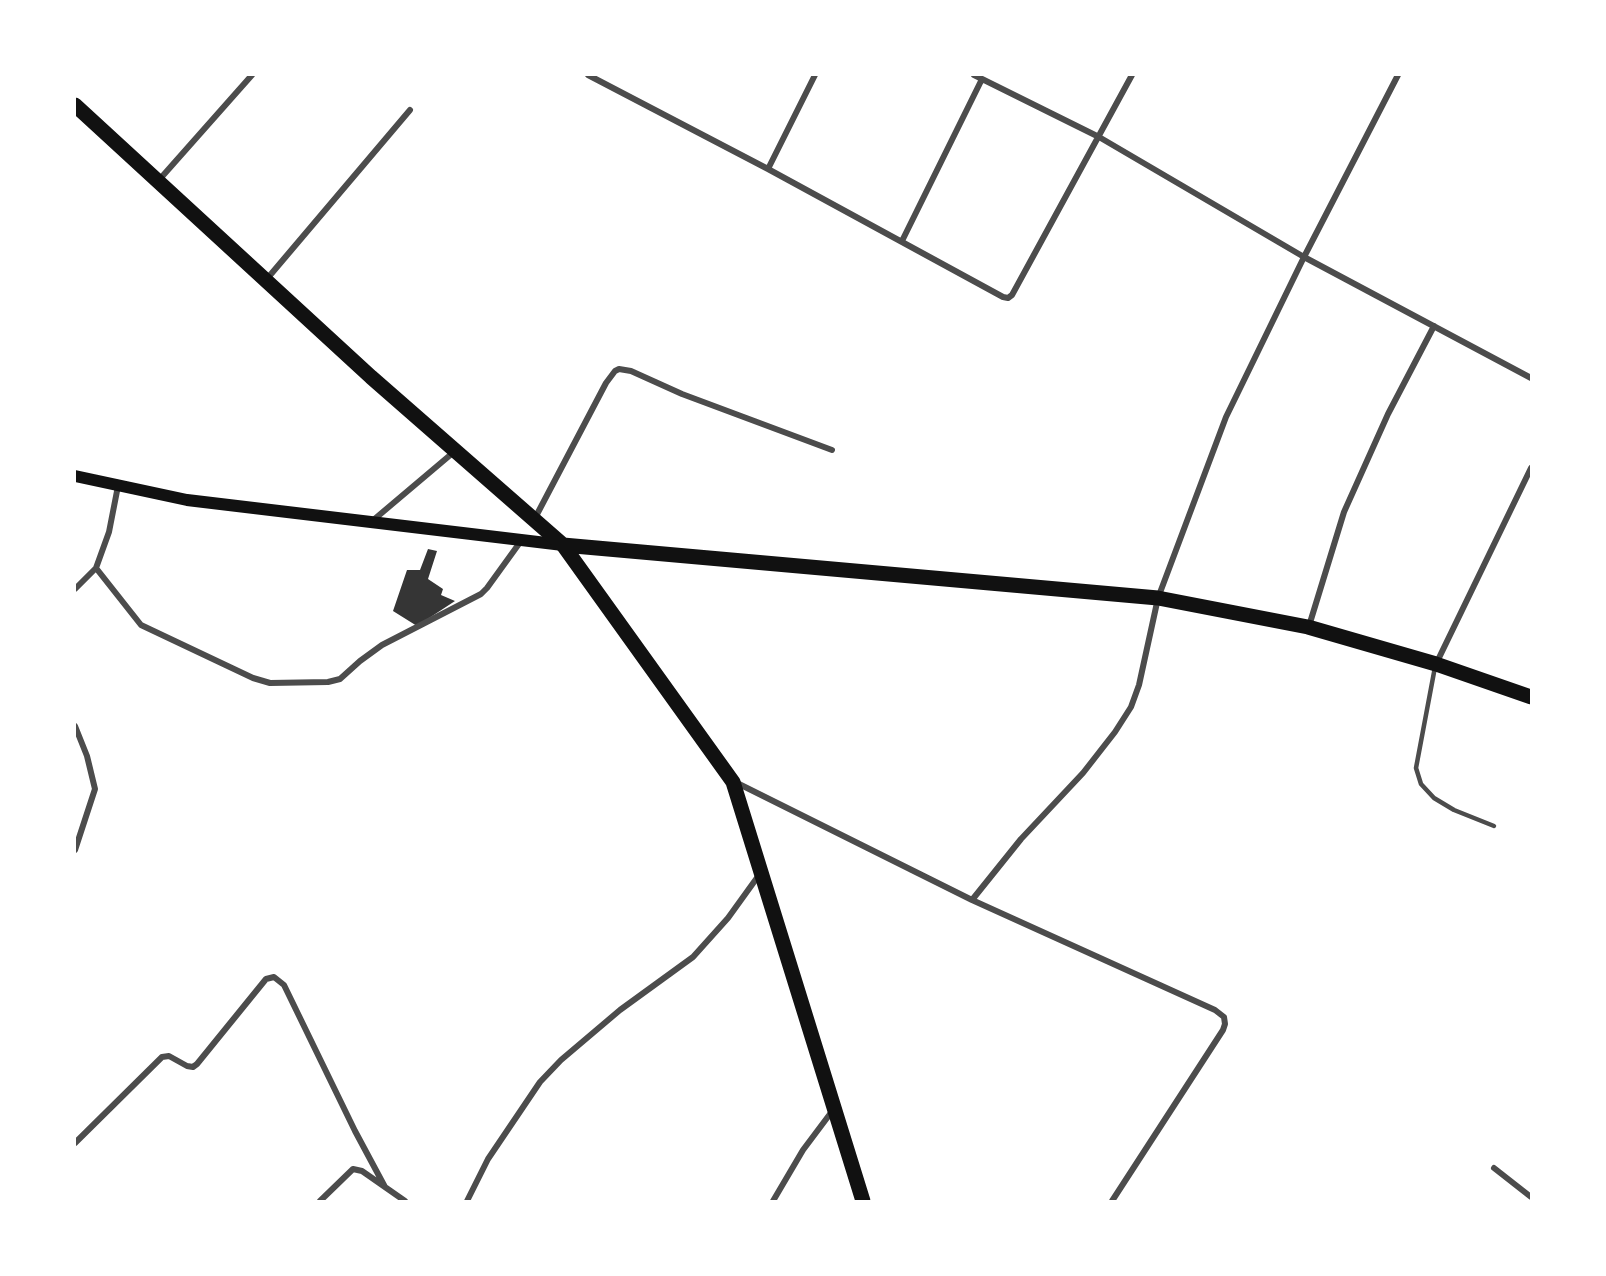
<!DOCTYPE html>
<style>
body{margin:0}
#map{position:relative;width:1606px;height:1276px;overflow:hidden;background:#fff;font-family:Poppins,sans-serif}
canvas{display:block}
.frame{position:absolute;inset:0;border:76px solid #fff;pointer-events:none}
</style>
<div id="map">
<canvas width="1606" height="1276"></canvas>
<div class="frame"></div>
</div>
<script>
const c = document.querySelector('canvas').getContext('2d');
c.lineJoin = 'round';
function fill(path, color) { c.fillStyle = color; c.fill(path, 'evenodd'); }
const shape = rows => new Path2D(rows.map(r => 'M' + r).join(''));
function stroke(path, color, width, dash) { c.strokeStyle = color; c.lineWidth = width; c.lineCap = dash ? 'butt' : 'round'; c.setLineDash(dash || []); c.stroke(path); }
const building = shape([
 [428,549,437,551,428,579,443,589,441,595,455,601,417,626,393,611,407,570,420,570]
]);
const service = shape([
 [1435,667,1416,768,1421,784,1434,798,1454,810,1494,826]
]);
const minor = shape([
 [588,75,768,169,1003,297,1008,298,1012,295,1132,75],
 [974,75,1099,137,1304,257,1531,378],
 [768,169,815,75],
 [159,180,252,75],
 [902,241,982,79],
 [266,280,410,110],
 [118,486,109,532,96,568,141,625,253,678,270,683,328,682,340,679,360,661,382,645,481,594,487,588,521,541],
 [534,520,606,383,615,371,619,369,631,371,682,394,832,450],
 [371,522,455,451],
 [75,589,96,568],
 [1309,626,1344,512,1388,414,1434,326],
 [1436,664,1531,468],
 [75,726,87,756,95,789,75,850],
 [737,783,972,900,1215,1010,1224,1017,1225,1024,1223,1030,1112,1201],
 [972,900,1021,839,1083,773,1115,732,1131,707,1139,685,1158,598,1226,417,1304,257,1398,75],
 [75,1143,162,1057,169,1056,187,1066,193,1067,197,1064,266,979,274,977,284,985,355,1131,385,1187],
 [1494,1168,1531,1197],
 [320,1201,353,1169,362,1171,405,1201],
 [467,1201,488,1159,540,1082,561,1060,620,1010,693,957,728,918,759,875],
 [773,1201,803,1150,833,1110]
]);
const secondary = shape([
 [75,476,187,500,563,545]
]);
const primary = shape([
 [75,105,371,377,563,545,733,782,863,1201],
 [563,545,1158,598,1308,627,1436,664,1531,697]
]);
fill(building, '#353535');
stroke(service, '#4c4c4c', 4.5);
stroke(minor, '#4c4c4c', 6);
stroke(secondary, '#111', 12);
stroke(primary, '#111', 15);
</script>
